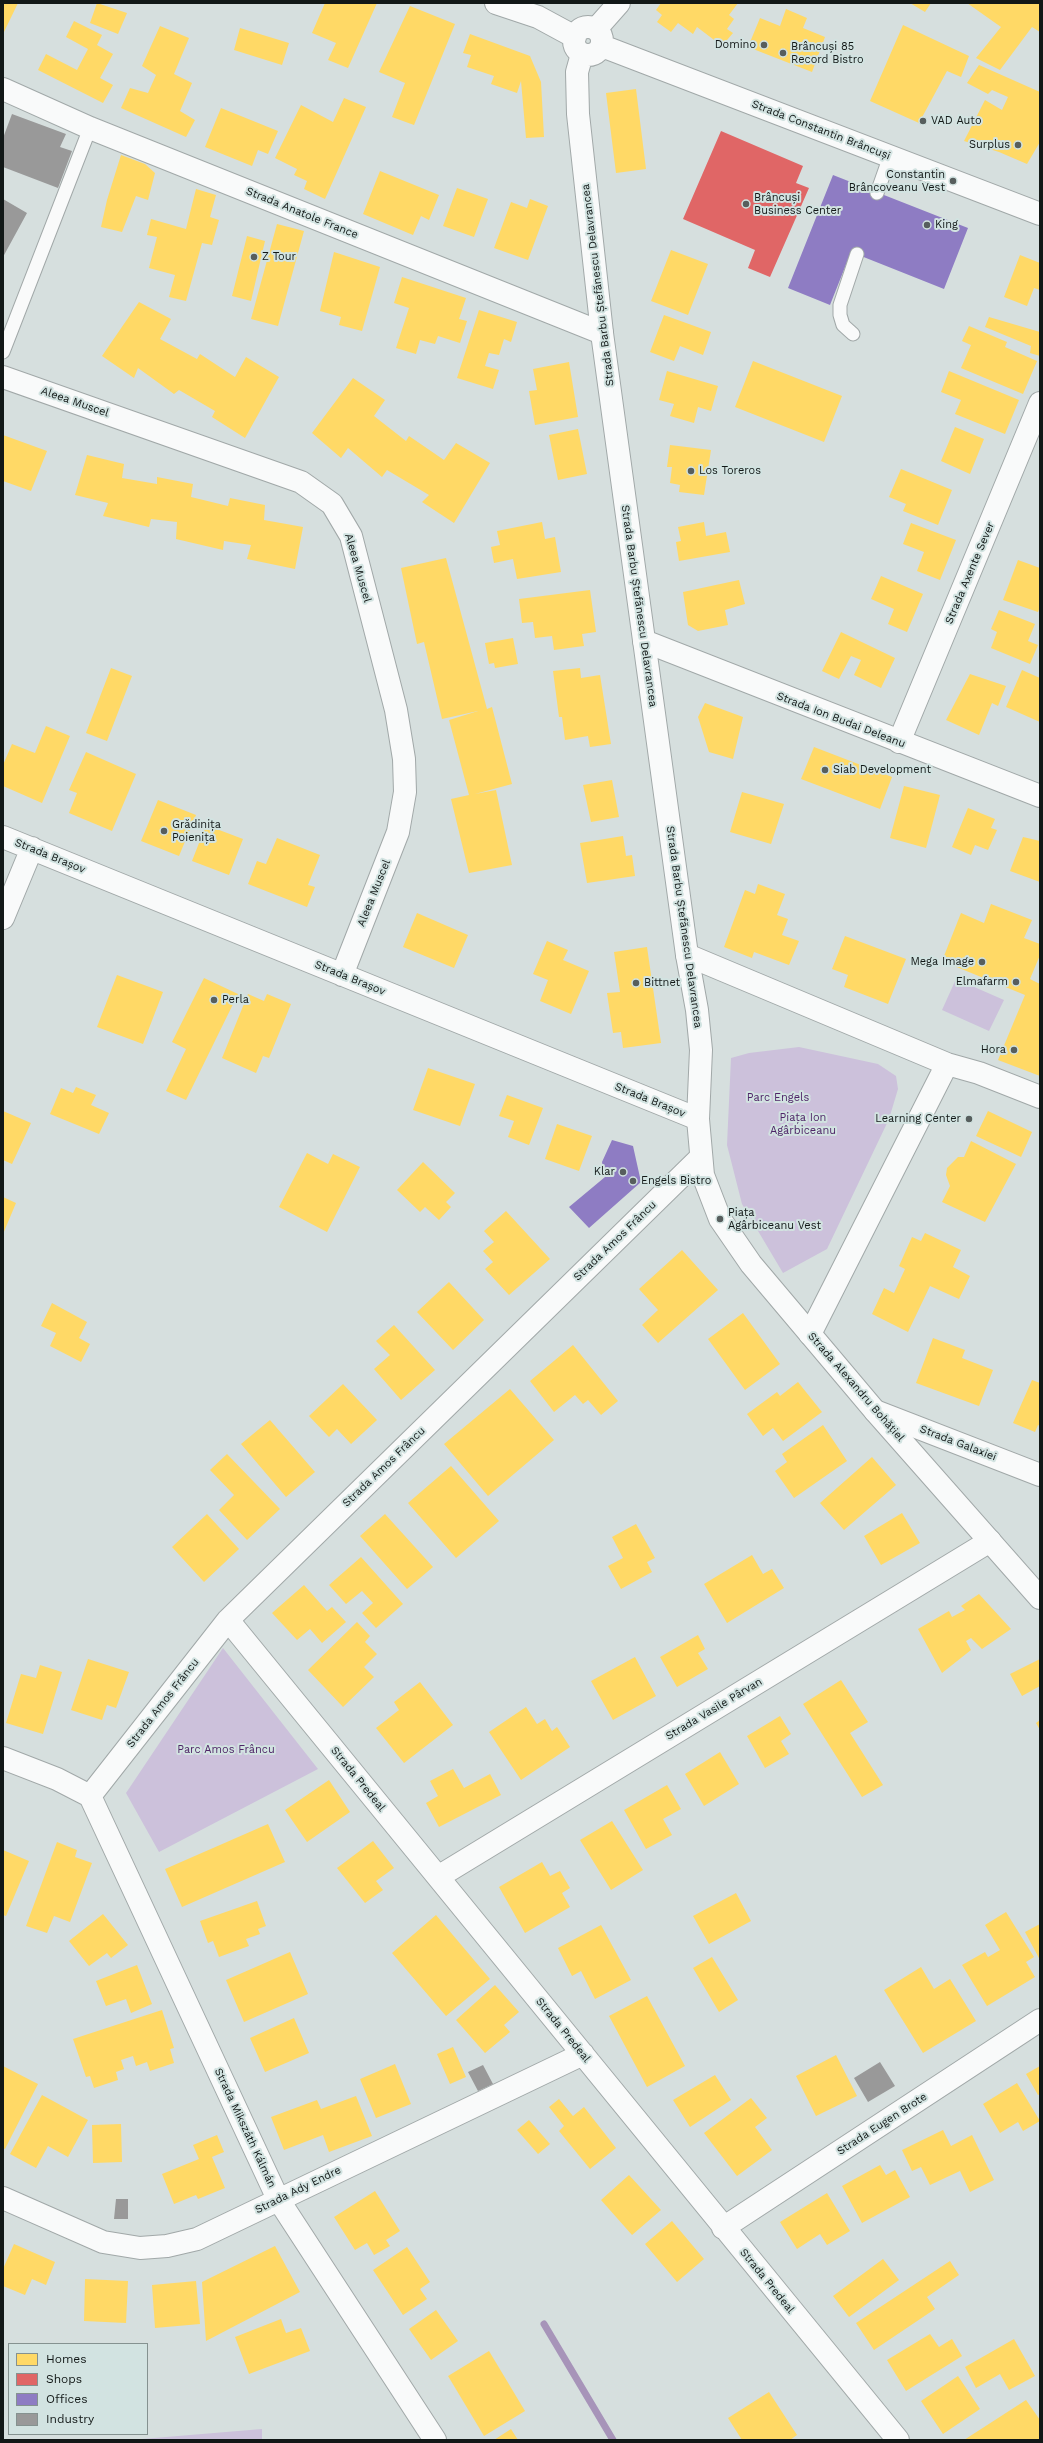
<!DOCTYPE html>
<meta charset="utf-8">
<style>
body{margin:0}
#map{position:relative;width:1043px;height:2443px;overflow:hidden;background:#d6dfde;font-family:"Work Sans",sans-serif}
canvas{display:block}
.frame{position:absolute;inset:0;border:4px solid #121817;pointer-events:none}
.legend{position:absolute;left:8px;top:2343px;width:140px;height:92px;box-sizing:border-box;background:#d2e3e1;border:1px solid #859290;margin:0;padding:5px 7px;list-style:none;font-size:12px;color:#121817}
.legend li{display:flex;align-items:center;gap:8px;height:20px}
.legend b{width:20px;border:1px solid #859290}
</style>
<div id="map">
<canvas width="1043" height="2443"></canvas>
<div class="frame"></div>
<ul class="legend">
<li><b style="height:11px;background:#ffd966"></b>Homes</li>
<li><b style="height:11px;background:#e06666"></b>Shops</li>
<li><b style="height:11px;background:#8e7cc3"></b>Offices</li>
<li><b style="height:11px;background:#999"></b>Industry</li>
</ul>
</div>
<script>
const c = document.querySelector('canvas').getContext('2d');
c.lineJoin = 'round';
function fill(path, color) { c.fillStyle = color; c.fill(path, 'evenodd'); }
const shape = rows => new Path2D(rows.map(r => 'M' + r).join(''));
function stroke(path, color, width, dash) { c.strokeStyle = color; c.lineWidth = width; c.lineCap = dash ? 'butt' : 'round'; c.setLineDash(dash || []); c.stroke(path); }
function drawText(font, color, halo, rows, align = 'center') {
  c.font = font + ' "Work Sans",sans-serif'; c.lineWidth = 4; c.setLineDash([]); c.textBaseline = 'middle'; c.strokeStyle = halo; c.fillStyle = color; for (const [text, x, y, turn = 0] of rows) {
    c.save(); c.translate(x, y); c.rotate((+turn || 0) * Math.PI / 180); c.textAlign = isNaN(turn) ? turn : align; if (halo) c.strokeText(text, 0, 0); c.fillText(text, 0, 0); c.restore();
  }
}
const green = shape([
 [956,979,1004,1000,989,1031,942,1010],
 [799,1047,878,1064,896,1076,898,1089,889,1119,827,1249,783,1273,742,1204,727,1145,731,1058,749,1053],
 [223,1648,318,1769,159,1852,126,1793],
 [262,2429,262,2440,130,2440]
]);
const homes = shape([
 [3,3,18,3,3,34],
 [97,3,127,13,118,34,90,23],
 [325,3,377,3,348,68,328,60,336,43,312,33],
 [661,3,738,3,729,15,734,19,727,29,733,33,722,46,697,27,693,34,678,23,671,32,657,22,662,15,656,10],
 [910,3,931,3,925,12],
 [967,3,1040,3,1040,32,1032,27,1000,70,976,58,1001,27],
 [410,6,455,24,414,125,392,117,405,83,379,72],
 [786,9,807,18,803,28,825,37,812,72,748,47,760,18,780,26],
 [74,21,102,35,97,45,113,54,100,78,113,85,103,103,38,70,46,54,77,70,88,49,66,37],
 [903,25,969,56,961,77,947,71,919,123,870,101],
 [160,26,189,38,174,74,192,83,180,111,195,120,186,137,121,108,130,88,148,93,156,75,142,66],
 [240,28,289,43,282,65,234,50],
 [470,34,530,56,541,82,544,137,526,138,521,81,517,93,491,84,494,76,467,67,471,55,463,53],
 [979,65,1040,92,1040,142,1027,164,999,152,964,141,985,100,1002,110,1008,97,992,90,988,94,967,83],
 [636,89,646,169,616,173,606,93],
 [344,98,366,107,325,199,304,189,307,181,294,175,297,169,275,158,301,105,333,122],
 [221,108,278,131,268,154,258,150,252,166,205,147],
 [121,155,145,164,155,173,148,200,136,196,122,232,101,227,107,200],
 [380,171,439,195,429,220,421,216,413,235,363,214],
 [457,188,488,199,474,237,443,226],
 [196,189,216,195,210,217,219,220,212,245,202,243,186,301,169,297,175,275,149,268,157,237,147,235,151,219,186,229],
 [530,199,548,206,528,260,494,248,511,202,527,208],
 [277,224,304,231,278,326,251,319],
 [247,236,265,241,251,301,232,296],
 [671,250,708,264,688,315,651,301],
 [334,252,380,267,362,331,339,325,341,317,320,311],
 [1020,255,1040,263,1040,290,1034,288,1027,306,1004,297],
 [402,277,466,298,459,319,467,321,460,343,438,336,435,344,420,340,416,354,396,348,409,308,394,303],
 [139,302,171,319,160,339,197,359,200,354,235,377,246,357,279,377,245,438,212,417,215,411,179,390,174,394,138,368,134,378,102,356],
 [479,310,517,322,511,342,504,339,499,355,489,353,485,366,499,370,493,389,457,378],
 [664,315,711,332,703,355,680,346,674,361,650,352],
 [989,317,1040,332,1040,356,1030,353,1031,346,985,327],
 [969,326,1007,342,1005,347,1037,361,1023,394,961,368,971,345,962,341],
 [753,361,842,396,824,442,735,407],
 [569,362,578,417,535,425,529,391,537,390,533,369],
 [667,371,718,386,711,411,698,407,694,423,670,416,674,404,659,400],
 [949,371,1019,400,1005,434,955,414,961,400,941,392],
 [353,378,385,400,374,416,406,441,409,436,444,460,456,443,490,463,454,523,422,502,429,495,387,470,382,477,348,448,341,458,312,433],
 [955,427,984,439,970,474,941,461],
 [578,429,587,474,558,480,549,435],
 [3,435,47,451,31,491,3,481],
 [670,445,711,450,704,495,679,492,680,485,670,483,672,467,667,467],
 [87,455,124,464,122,478,157,484,157,477,193,484,191,497,228,506,230,498,265,505,264,520,303,527,295,569,247,559,251,545,224,541,223,550,176,539,177,522,151,519,149,527,103,516,108,503,75,495],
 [901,469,952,490,938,525,903,511,906,504,889,497],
 [542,522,545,539,555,537,561,572,517,579,513,559,494,563,491,547,500,545,497,531],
 [704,522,706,536,726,532,730,552,679,561,676,542,681,541,678,527],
 [911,523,956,540,940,580,917,571,924,552,903,544],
 [446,558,487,709,492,707,512,784,475,794,496,790,512,865,469,873,451,799,469,795,449,720,478,711,442,719,424,642,417,644,401,568],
 [1018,560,1040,568,1040,607,1038,612,1003,600],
 [881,576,923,594,907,632,888,624,894,609,871,599],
 [739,580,745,604,725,610,728,625,698,631,688,625,683,592],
 [590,590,596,632,582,634,584,646,554,650,552,636,535,638,533,622,522,623,519,599],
 [999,610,1035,624,1028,641,1038,645,1030,664,991,648,997,632,991,629],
 [841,632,895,658,881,688,854,675,861,660,851,656,839,679,822,671],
 [513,638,518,664,495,668,494,663,489,664,485,643],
 [111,668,132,676,107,741,86,733],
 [580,668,581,678,600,675,611,744,590,747,588,736,565,740,562,717,559,717,553,671],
 [1022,670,1040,678,1040,722,1006,707],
 [970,674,1006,686,998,706,992,703,979,735,946,720],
 [705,703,743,717,733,759,709,752,698,717],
 [46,726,70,736,42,803,3,786,3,765,12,744,35,753],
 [814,747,892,777,880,809,801,779],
 [86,752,136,774,112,831,69,813,77,793,69,790],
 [612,780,619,817,591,822,583,785],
 [904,786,940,795,926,848,890,838],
 [742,792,784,804,771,844,730,832],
 [158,800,196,815,179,856,141,841],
 [968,808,995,819,991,828,997,830,988,850,975,845,971,855,952,847],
 [206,825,243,839,229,875,192,861],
 [623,836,626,856,632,855,635,876,587,883,580,843],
 [1023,837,1040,841,1040,882,1010,871],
 [277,838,320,855,308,885,315,887,307,907,248,884,257,861,266,864],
 [758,884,785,894,777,915,788,919,782,935,799,941,789,965,754,952,752,958,724,947,745,890,755,894],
 [991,904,1032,920,1024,938,1040,944,1040,955,1030,979,1040,984,1040,1076,998,1060,1025,995,942,961,961,913,984,923],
 [417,913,468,935,454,968,403,947],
 [845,936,906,959,888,1004,844,987,848,975,832,969],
 [547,941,568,950,563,960,589,971,571,1014,540,1001,548,980,533,974],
 [647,947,661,1043,623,1048,621,1032,613,1033,607,993,620,992,614,952],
 [117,975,163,992,143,1044,97,1027],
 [204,978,238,994,186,1100,166,1091,186,1049,172,1042],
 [248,994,264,1001,267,994,291,1004,269,1058,263,1056,256,1073,222,1058],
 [428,1068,475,1084,460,1126,413,1110],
 [76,1087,96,1095,91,1105,109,1113,99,1134,50,1114,61,1088,73,1093],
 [507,1095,543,1108,529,1145,508,1137,514,1121,499,1116],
 [3,1111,31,1123,12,1164,3,1160],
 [988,1111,1032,1132,1021,1157,976,1136],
 [557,1124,592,1136,579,1171,545,1159],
 [971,1141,1016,1164,985,1222,942,1202,950,1186,946,1175,947,1168,958,1157,964,1157],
 [307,1153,328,1164,333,1154,360,1167,327,1232,279,1207],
 [423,1162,455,1193,446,1202,451,1207,439,1220,425,1207,420,1212,397,1190],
 [3,1197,16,1203,3,1234],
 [506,1211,550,1259,509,1295,485,1269,493,1262,483,1251,494,1242,484,1231],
 [925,1233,961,1250,953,1267,970,1276,959,1299,930,1286,908,1332,872,1314,884,1288,894,1293,905,1269,899,1266,912,1237,921,1241],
 [682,1250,718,1290,658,1343,642,1325,658,1310,639,1289],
 [449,1282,484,1320,453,1350,417,1312],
 [52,1303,87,1322,79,1338,90,1344,81,1362,50,1346,56,1333,41,1326],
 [743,1313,780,1364,745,1390,708,1339],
 [394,1325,435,1370,401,1400,374,1369,390,1355,376,1341],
 [933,1338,965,1350,962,1358,993,1370,979,1406,916,1383],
 [573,1345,618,1401,601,1415,588,1400,583,1404,575,1395,554,1412,530,1381],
 [1032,1380,1040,1383,1040,1426,1038,1425,1035,1432,1013,1423],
 [798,1382,822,1412,783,1441,773,1428,763,1436,747,1414,777,1392,780,1396],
 [343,1384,377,1420,351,1444,337,1429,329,1437,309,1416],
 [510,1389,554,1440,488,1496,444,1444],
 [270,1420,315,1472,286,1497,241,1444],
 [823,1425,847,1461,794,1498,775,1471,787,1462,782,1454],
 [227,1454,280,1509,247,1540,219,1510,234,1495,210,1470],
 [872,1457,896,1485,844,1530,820,1503],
 [451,1466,499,1521,456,1558,408,1503],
 [902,1513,920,1543,881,1565,864,1536],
 [207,1514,239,1549,204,1582,172,1547],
 [385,1514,433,1567,407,1589,360,1536],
 [636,1524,655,1558,647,1562,652,1572,621,1589,608,1566,623,1558,612,1537],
 [752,1555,763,1574,772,1569,784,1588,727,1623,704,1584],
 [361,1557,403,1604,376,1628,362,1613,373,1603,362,1591,346,1604,329,1585],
 [304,1585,327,1611,332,1607,346,1622,322,1643,310,1629,297,1640,272,1613],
 [979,1594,1011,1629,982,1649,971,1638,966,1641,971,1650,942,1673,918,1629,949,1611,952,1617,965,1610,961,1606],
 [357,1622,370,1636,365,1642,377,1654,364,1667,374,1677,343,1707,308,1670],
 [698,1635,705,1649,698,1653,708,1669,677,1687,660,1657],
 [635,1657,656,1696,613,1720,591,1681],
 [88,1659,129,1672,116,1708,107,1705,102,1720,71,1710],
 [1040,1659,1040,1686,1022,1696,1010,1674],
 [40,1665,62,1672,43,1734,6,1723,21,1674,36,1678],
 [841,1680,868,1722,850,1733,883,1785,862,1797,803,1704],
 [420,1682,453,1725,404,1763,376,1728,399,1710,394,1702],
 [526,1707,537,1724,545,1719,552,1731,557,1727,570,1747,521,1780,489,1732],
 [780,1716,791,1734,781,1741,789,1754,765,1768,747,1736],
 [1040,1720,1040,1730,1036,1723],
 [720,1752,739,1784,704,1806,685,1774],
 [453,1769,464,1788,490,1774,501,1795,439,1827,426,1803,438,1796,430,1781],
 [329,1780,350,1812,307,1842,285,1810],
 [667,1785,681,1809,663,1819,672,1835,646,1849,624,1810],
 [612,1821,643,1870,611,1890,580,1840],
 [268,1824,285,1862,182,1907,165,1869],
 [373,1841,394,1868,376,1881,383,1890,365,1903,337,1868],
 [57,1842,77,1850,75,1857,92,1863,70,1922,54,1916,47,1933,26,1926],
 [3,1850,29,1861,6,1916,3,1915],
 [542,1862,550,1876,560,1871,570,1888,562,1893,570,1907,525,1933,499,1887],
 [736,1893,751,1921,709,1944,693,1916],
 [257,1901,266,1926,258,1929,260,1934,246,1939,249,1946,219,1957,213,1941,208,1943,200,1921],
 [1006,1912,1034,1957,1026,1962,1035,1977,987,2006,962,1965,985,1952,988,1957,1000,1950,985,1925],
 [103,1914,128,1945,111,1958,107,1953,89,1966,69,1941],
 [436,1915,490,1979,446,2016,392,1953],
 [1040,1924,1040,1960,1025,1932],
 [601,1925,631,1980,595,1999,581,1971,572,1976,558,1948],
 [290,1952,308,1994,244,2022,226,1980],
 [712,1957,738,2000,719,2012,693,1968],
 [137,1965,152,2004,131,2013,126,1999,106,2006,96,1981],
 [921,1967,934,1989,950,1979,976,2021,923,2053,884,1990],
 [495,1985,519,2012,504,2025,510,2032,485,2053,456,2020],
 [647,1996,685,2066,647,2087,609,2016],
 [162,2010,174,2048,170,2049,174,2063,150,2071,147,2062,136,2066,133,2056,121,2060,124,2069,116,2072,118,2080,94,2088,90,2076,86,2077,73,2039],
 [294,2018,309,2053,265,2072,250,2038],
 [453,2047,466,2077,450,2084,437,2054],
 [836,2055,857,2096,816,2116,796,2076],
 [395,2064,411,2104,376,2118,360,2079],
 [3,2066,38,2084,5,2149,3,2148],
 [1040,2066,1040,2094,1038,2095,1026,2074],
 [715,2075,731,2100,690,2127,673,2100],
 [1017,2083,1040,2121,1023,2131,1018,2122,1000,2133,983,2104],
 [42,2095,88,2120,68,2157,48,2146,36,2168,10,2154],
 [356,2096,372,2136,329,2152,323,2135,284,2150,271,2117,317,2100,321,2109],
 [751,2098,767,2118,755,2127,772,2150,737,2176,704,2133],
 [559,2099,573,2116,584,2107,616,2148,590,2169,559,2131,564,2126,549,2107],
 [529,2120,550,2144,538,2154,517,2130],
 [121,2124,122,2162,93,2163,92,2125],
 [943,2130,951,2146,972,2135,994,2180,970,2192,960,2171,930,2185,921,2167,912,2171,902,2150],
 [217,2135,224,2152,212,2157,225,2188,198,2199,196,2195,174,2204,162,2174,199,2159,193,2145],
 [880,2165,886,2175,895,2170,910,2197,862,2223,842,2186],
 [629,2175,661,2210,632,2235,601,2200],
 [375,2191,400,2231,386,2240,390,2246,374,2255,367,2243,355,2250,334,2217],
 [827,2193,850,2231,827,2245,820,2234,797,2249,780,2222],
 [672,2221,704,2259,677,2282,645,2244],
 [14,2244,55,2262,46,2285,32,2279,25,2295,3,2286,3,2269],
 [275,2246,300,2292,206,2341,202,2282],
 [407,2247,430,2282,420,2289,427,2299,403,2315,373,2270],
 [883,2259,899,2280,849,2317,833,2296],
 [950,2261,959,2275,927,2297,935,2309,874,2350,856,2323],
 [85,2279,128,2281,126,2323,84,2321],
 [196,2281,200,2324,155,2328,152,2285],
 [436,2310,458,2341,431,2360,409,2329],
 [281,2319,286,2333,301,2328,310,2351,249,2374,235,2337],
 [930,2334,939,2347,952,2339,962,2356,906,2391,887,2360],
 [1014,2339,1035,2376,1009,2390,1000,2374,976,2388,965,2367],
 [489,2351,525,2411,484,2436,448,2376],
 [958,2376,980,2409,943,2434,921,2401],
 [769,2392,797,2435,790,2440,742,2440,728,2418],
 [1026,2400,1040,2420,1040,2440,964,2440],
 [511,2429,518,2440,494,2440]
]);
const shops = shape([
 [721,131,803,166,796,183,809,188,770,277,748,268,755,250,683,219]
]);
const offices = shape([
 [833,175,968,228,944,289,851,252,830,305,788,288],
 [612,1140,633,1146,641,1182,589,1228,569,1207,605,1177,602,1162]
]);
const industry = shape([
 [12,114,66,134,60,147,72,151,58,188,3,167,3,138],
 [3,199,27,213,3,257],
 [880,2062,895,2086,868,2102,854,2078],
 [483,2065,493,2084,478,2091,468,2072],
 [116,2199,128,2199,128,2219,114,2219]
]);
const stream = shape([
 [544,2324,613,2440]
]);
const lane = shape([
 [877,193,890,156],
 [853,334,843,325,840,315,840,305,857,254],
 [3,352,90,128]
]);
const street = shape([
 [596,29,619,3],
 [3,89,90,128,602,333],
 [3,377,301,482,332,504,351,536,396,710,404,759,405,792,398,832,342,975],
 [644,641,1040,796],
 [899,742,1040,403],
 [3,837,698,1119],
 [3,918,32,848],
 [687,955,947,1064,979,1073,1040,1097],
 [810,1334,947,1064],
 [875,1411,1040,1475],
 [228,1620,898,2440],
 [3,1758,57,1779,90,1796],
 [90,1796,228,1620,700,1158],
 [90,1796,278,2199,435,2440],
 [438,1877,990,1541],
 [3,2198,103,2242,140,2248,167,2246,197,2239,583,2054],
 [723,2228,1040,2020]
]);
const secondary = shape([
 [496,3,538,17,575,37],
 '574 41a14 14 0 1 1 28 0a14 14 0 1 1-28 0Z',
 [602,46,1040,214],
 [582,54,577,72,578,114,602,333,687,955,697,1010,701,1050,698,1119,703,1175,720,1219,751,1264,875,1411,1040,1598]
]);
const markers = [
 [764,45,4,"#575e5d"],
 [783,53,4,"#575e5d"],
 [923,121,4,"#575e5d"],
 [1018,145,4,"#575e5d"],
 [953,181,4,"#575e5d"],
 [746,204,4,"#575e5d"],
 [927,225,4,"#575e5d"],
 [254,257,4,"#575e5d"],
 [691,471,4,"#575e5d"],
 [825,770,4,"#575e5d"],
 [164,831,4,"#575e5d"],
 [982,962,4,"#575e5d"],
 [1016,982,4,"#575e5d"],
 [636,983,4,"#575e5d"],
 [214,1000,4,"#575e5d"],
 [1014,1050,4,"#575e5d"],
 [969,1119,4,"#575e5d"],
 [623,1172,4,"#575e5d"],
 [633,1181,4,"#575e5d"],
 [720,1219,4,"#575e5d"]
];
const poiNames = [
 ["Domino",756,45,"right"],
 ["Brâncuși 85",791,47],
 ["Record Bistro",791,60],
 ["VAD Auto",931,121],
 ["Surplus",1010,145,"right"],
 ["Constantin",945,175,"right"],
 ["Brâncoveanu Vest",945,188,"right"],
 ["Brâncuși",754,198],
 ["Business Center",754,211],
 ["King",935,225],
 ["Z Tour",262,257],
 ["Los Toreros",699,471],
 ["Siab Development",833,770],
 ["Grădinița",172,825],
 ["Poienița",172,838],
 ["Mega Image",974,962,"right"],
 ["Elmafarm",1008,982,"right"],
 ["Bittnet",644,983],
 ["Perla",222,1000],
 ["Hora",1006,1050,"right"],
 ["Learning Center",961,1119,"right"],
 ["Klar",615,1172,"right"],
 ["Engels Bistro",641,1181],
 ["Piața",728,1213],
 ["Agârbiceanu Vest",728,1226]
];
const streetNames = [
 ["Strada Constantin Brâncuși",821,130,21],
 ["Strada Anatole France",302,213,22],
 ["Strada Barbu Ștefănescu Delavrancea",598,285,-97],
 ["Aleea Muscel",75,402,19],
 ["Aleea Muscel",358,568,74],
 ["Strada Axente Sever",970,573,-67],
 ["Strada Barbu Ștefănescu Delavrancea",639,606,82],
 ["Strada Ion Budai Deleanu",841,720,21],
 ["Strada Brașov",50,856,22],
 ["Aleea Muscel",374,893,-68],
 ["Strada Barbu Ștefănescu Delavrancea",684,927,82],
 ["Strada Brașov",350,978,22],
 ["Strada Brașov",650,1100,22],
 ["Strada Amos Frâncu",615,1241,-44],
 ["Strada Alexandru Bohățiel",856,1387,49],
 ["Strada Galaxiei",958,1443,21],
 ["Strada Amos Frâncu",384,1467,-44],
 ["Strada Amos Frâncu",163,1703,-52],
 ["Strada Vasile Pârvan",714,1709,-31],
 ["Strada Predeal",358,1779,51],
 ["Strada Predeal",563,2030,51],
 ["Strada Eugen Brote",882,2124,-33],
 ["Strada Mikszáth Kálmán",245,2128,65],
 ["Strada Ady Endre",298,2190,-26],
 ["Strada Predeal",767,2281,51]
];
const parkNames = [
 ["Parc Engels",778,1098],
 ["Piața Ion",803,1118],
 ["Agârbiceanu",803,1131],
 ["Parc Amos Frâncu",226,1750]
];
fill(green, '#ccc1db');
fill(homes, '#ffd966');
fill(shops, '#e06666');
fill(offices, '#8e7cc3');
fill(industry, '#999');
stroke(stream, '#a794b9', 7);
stroke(lane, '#a1a8a8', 15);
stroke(street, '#a1a8a8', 24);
stroke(secondary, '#a1a8a8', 24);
stroke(lane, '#f9fafa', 13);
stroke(street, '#f9fafa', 22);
stroke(secondary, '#f9fafa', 22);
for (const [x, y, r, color] of markers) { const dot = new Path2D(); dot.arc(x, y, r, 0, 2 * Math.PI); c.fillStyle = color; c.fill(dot); stroke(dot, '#d2e3e1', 1.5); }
drawText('11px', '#121817', '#d2e3e1', poiNames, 'left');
drawText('11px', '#121817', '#d2e3e1', streetNames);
drawText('11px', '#4e2567', '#d2e3e1', parkNames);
</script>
